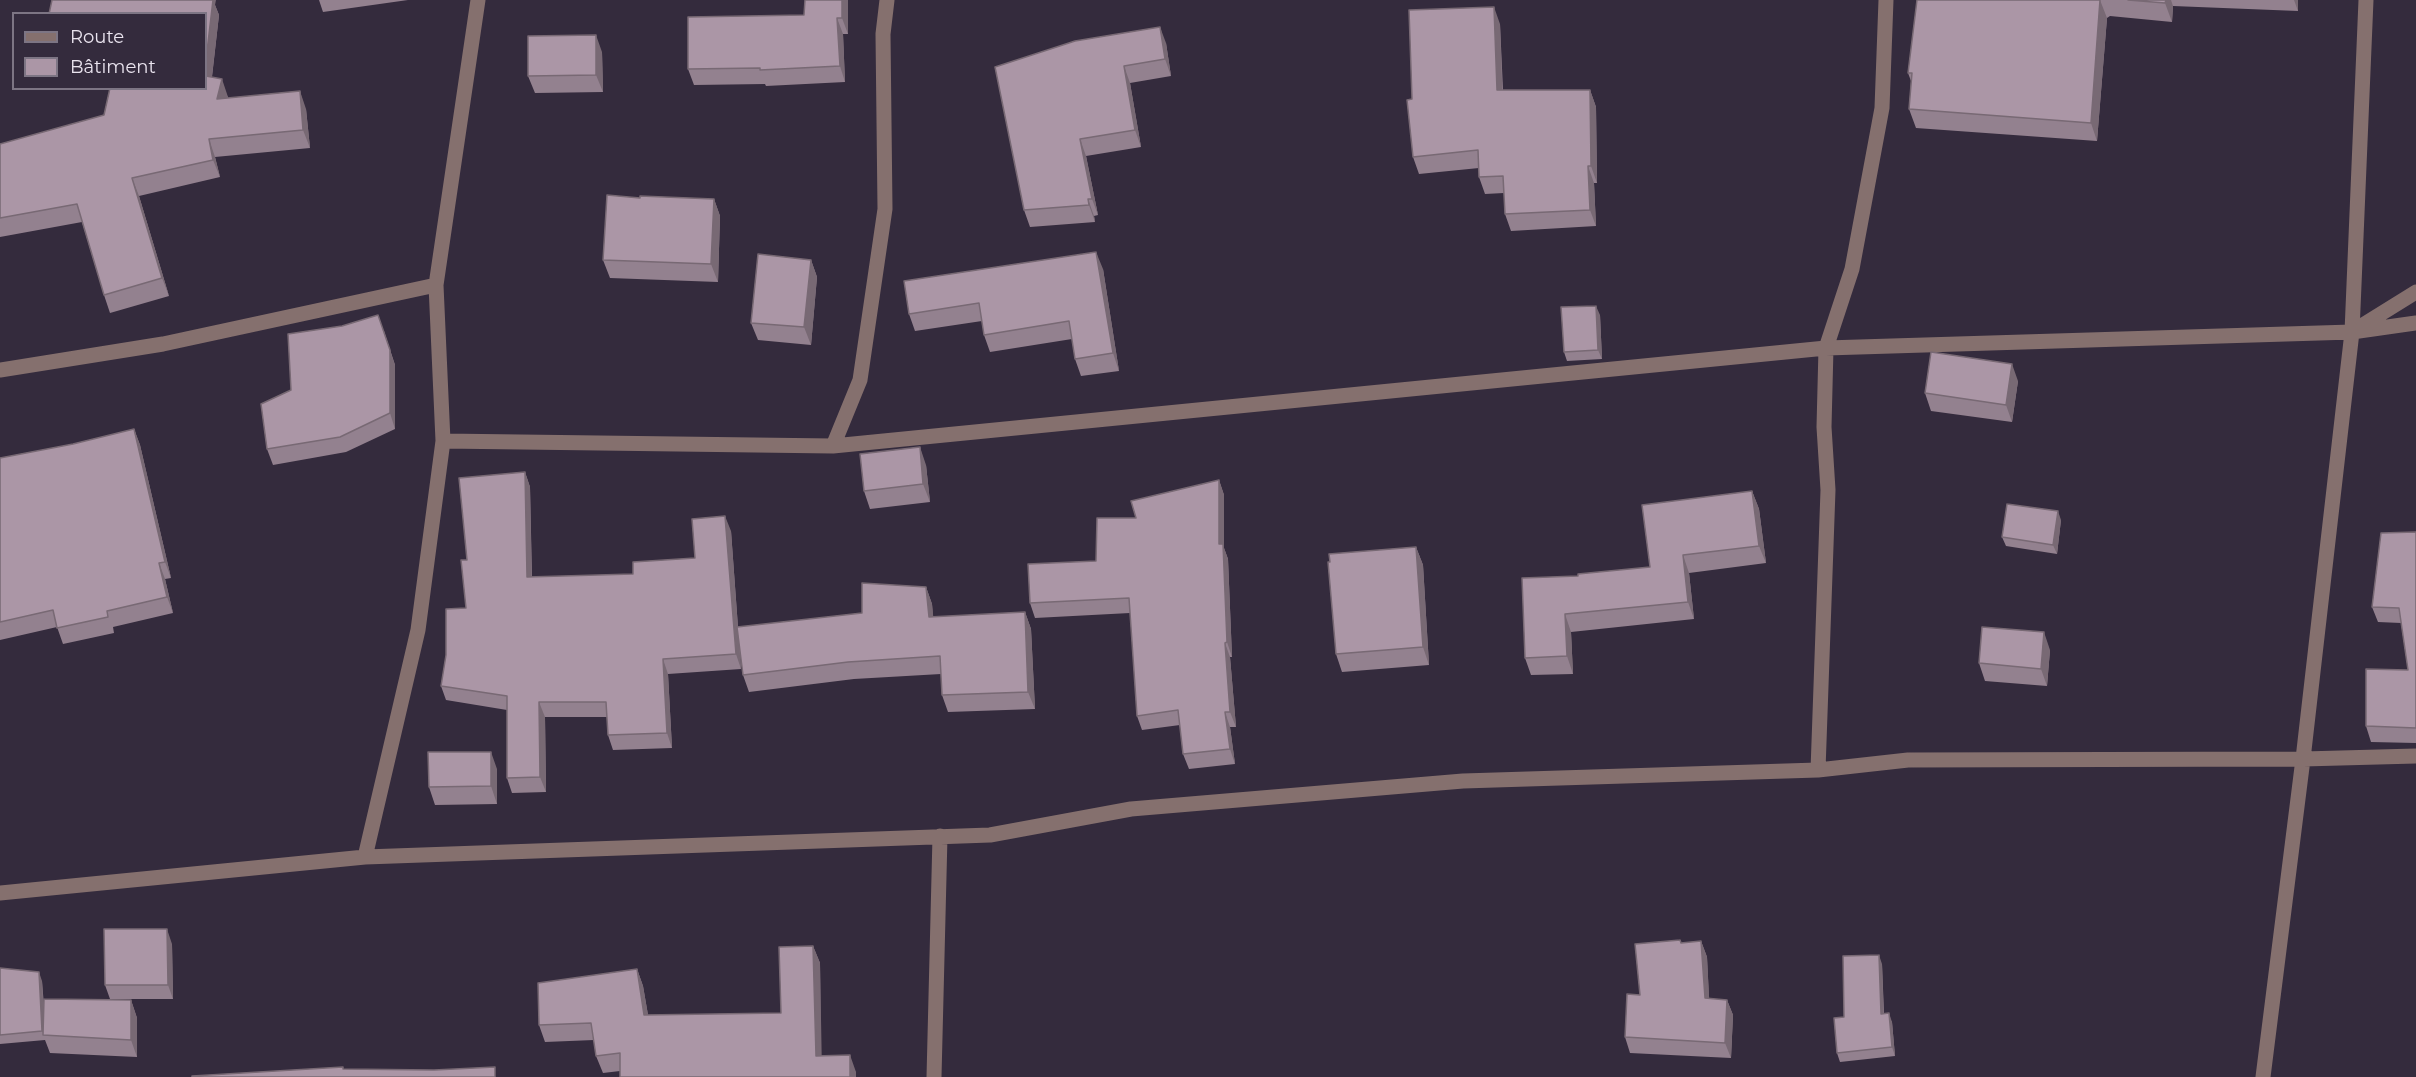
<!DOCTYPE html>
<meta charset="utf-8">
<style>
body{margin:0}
#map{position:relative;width:2416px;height:1077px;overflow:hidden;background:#342b3d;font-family:Montserrat,sans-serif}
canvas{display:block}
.legend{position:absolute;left:12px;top:12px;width:195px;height:78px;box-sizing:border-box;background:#342b3d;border:2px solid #7d7584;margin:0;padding:8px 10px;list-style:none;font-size:18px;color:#eae4ef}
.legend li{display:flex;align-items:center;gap:12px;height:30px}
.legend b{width:30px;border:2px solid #7d7584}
</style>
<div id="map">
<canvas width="2416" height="1077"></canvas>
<ul class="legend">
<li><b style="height:8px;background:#85706e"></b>Route</li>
<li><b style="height:16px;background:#ab96a6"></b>Bâtiment</li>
</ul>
</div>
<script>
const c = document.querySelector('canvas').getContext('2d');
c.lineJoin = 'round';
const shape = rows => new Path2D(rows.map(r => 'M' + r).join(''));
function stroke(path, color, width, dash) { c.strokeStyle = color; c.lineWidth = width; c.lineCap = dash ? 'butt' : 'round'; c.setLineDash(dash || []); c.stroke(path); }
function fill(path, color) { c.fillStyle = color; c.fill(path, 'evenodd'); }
const minor = shape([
 [2358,328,2416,292],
 [0,370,163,344,436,285],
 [443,441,833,446,1826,348,2352,332,2416,323],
 [833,446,860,380,885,209,883,34,887,0],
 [1818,770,1828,490,1824,427,1826,348,1852,269,1882,108,1886,0],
 [365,857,418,630,443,441,436,285,478,0],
 [0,893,365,857,990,835,1131,809,1463,781,1818,770,1908,760,2303,759,2416,756],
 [934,1077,940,836],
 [2263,1077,2303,759,2352,332,2366,0]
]);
const wall = shape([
 [319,0,408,0,323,12],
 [848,0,848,34,843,34,845,82,766,86,765,84,694,85,688,69,804,15],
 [1917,0,2298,0,2298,11,2173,6,2172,22,2110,16,2107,18,2097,141,1916,128,1909,109,1911,81,1908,73],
 [215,5,219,15,212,77,228,97,228,98,306,109,310,148,215,157,220,177,139,196,169,296,110,313,104,295,82,222,0,237,0,144,206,88],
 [1500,24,1503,90,1590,90,1596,107,1597,183,1594,183,1596,226,1511,231,1505,214,1504,193,1485,194,1479,177,1479,168,1419,174,1413,157,1412,99],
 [1166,43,1171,76,1130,83,1141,147,1086,156,1098,215,1094,216,1095,222,1030,227,1024,210,995,67],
 [602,52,603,92,535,93,528,76],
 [640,198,714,199,720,216,718,282,610,278,603,260],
 [811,260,817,277,811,345,758,340,751,323],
 [1103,269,1119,371,1081,376,1075,359,1072,339,990,352,984,335,982,321,915,331,909,314],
 [1600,315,1602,359,1567,361,1564,352],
 [384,331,395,365,395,429,346,452,273,465,267,449,291,390],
 [2018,381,2012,422,1931,411,1925,393],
 [134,429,140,445,171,578,165,579,173,613,113,627,114,633,63,644,57,627,0,640,0,458,73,444],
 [926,465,930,502,870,509,864,491],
 [525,472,530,487,532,577,633,574,695,558,731,531,738,627,862,613,926,587,932,604,933,617,1025,612,1031,629,1035,709,948,712,942,695,941,674,854,679,749,692,743,675,740,652,741,669,668,674,672,748,613,750,608,735,607,717,545,717,546,792,512,793,507,778,507,710,446,700,441,686,446,655,466,608,467,560],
 [1219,480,1224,495,1224,548,1228,559,1232,657,1230,657,1236,727,1230,727,1235,764,1189,769,1183,754,1180,725,1142,730,1137,716,1130,613,1035,618,1030,603,1096,561,1136,518],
 [1752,491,1759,509,1766,563,1689,573,1694,619,1571,632,1573,674,1531,675,1525,658,1578,576,1650,567],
 [2061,520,2057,554,2006,546,2002,537],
 [2416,532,2416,743,2371,742,2366,726,2408,670,2401,623,2378,622,2372,607],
 [1416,547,1423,565,1429,665,1342,672,1336,654,1330,562],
 [2050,650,2047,686,1985,681,1979,663],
 [497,769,497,804,435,805,429,787],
 [1701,941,1707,957,1709,999,1727,1000,1733,1015,1731,1058,1630,1053,1625,1037,1640,995,1681,943],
 [172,944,173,999,110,999,105,985],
 [813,946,820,963,821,1055,856,1072,856,1077,620,1077,620,1071,603,1073,596,1056,594,1040,545,1042,539,1025,637,969,643,986,648,1015,781,1013],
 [1882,964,1884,1013,1892,1022,1895,1056,1840,1062,1837,1053,1844,1017],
 [0,968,42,981,44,1006,131,1000,137,1018,137,1057,50,1053,45,1040,0,1044]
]);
const shadedWall = shape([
 [209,0,216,0,215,5,219,15,210,93,206,80,206,60],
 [842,0,848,0,848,34,842,18],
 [2100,0,2107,18,2097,141,2091,123],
 [2166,0,2171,0,2173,6,2172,22,2165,3],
 [2294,0,2298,0,2298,11],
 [1494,7,1500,24,1503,107,1497,90],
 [837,18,843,34,845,82,840,66],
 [1160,27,1166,43,1171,76,1165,59],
 [596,35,602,52,603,92,596,75],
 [1124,66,1130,83,1141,147,1135,130],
 [222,79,228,97,224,116,217,99],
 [1590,90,1596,107,1597,183,1591,166],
 [300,91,306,109,310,148,303,130],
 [209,139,215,157,220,177,213,160],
 [1080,139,1086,156,1098,215,1092,199],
 [1588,166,1594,183,1596,226,1590,210],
 [132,178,139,196,169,296,162,278],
 [714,199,720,216,718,282,711,264],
 [1088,199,1094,216,1095,222,1089,205],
 [1096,252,1103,269,1119,371,1113,353],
 [811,260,817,277,811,345,804,327],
 [1596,306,1600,315,1602,359,1598,350],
 [378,315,395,365,395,429,390,413],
 [2012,364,2018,381,2012,422,2006,405],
 [134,429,140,445,171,578,165,562],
 [920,447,926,465,930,502,923,484],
 [525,472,530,487,532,592,527,577],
 [1219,480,1224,495,1224,548,1228,559,1232,657,1227,642,1219,544],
 [1752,491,1759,509,1766,563,1759,546],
 [2058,511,2061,520,2057,554,2053,545],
 [725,516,731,531,741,669,736,654],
 [1416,547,1423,565,1429,665,1423,647],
 [1683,555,1689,573,1694,619,1688,602],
 [159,563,165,579,173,613,167,597],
 [926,587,932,604,935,634,929,617],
 [1025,612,1031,629,1035,709,1028,692],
 [1565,614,1571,632,1573,674,1567,656],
 [2044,632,2050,650,2047,686,2041,669],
 [1225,643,1230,657,1236,727,1230,712],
 [663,659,668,674,672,748,667,733],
 [539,702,545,717,546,792,540,777],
 [1225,712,1230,727,1235,764,1230,749],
 [491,752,497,769,497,804,491,786],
 [167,929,172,944,173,999,168,985],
 [1701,941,1707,957,1710,1014,1705,998],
 [813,946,820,963,822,1073,816,1056],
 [1879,955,1882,964,1884,1023,1881,1014],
 [637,969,643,986,651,1032,644,1015],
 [39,972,42,981,45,1035,44,1035,42,1031],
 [131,1000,137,1018,137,1057,131,1040],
 [1727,1000,1733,1015,1731,1058,1725,1043],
 [1889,1013,1892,1022,1895,1056,1892,1047],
 [850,1055,856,1072,856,1077,850,1077]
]);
const building = shape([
 [52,0,213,0,206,60,206,14,49,14,52,0],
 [805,0,842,0,842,18,837,18,840,66,760,70,760,68,688,69,688,17,804,15,805,0],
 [1917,0,2100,0,2091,123,1909,109,1912,73,1908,73,1917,0],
 [2128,0,2166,0,2165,3,2128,0],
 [1494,7,1497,90,1590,90,1591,166,1588,166,1590,210,1505,214,1503,176,1479,177,1478,150,1413,157,1407,100,1412,99,1409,10,1494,7],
 [1160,27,1165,59,1124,66,1135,130,1080,139,1092,199,1088,199,1089,205,1024,210,995,67,1075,41,1160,27],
 [596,35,596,75,528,76,528,36,596,35],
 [206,76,222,79,217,99,300,91,303,130,209,139,213,160,132,178,162,278,104,295,77,204,0,218,0,144,104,115,110,88,206,88,206,76],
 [607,195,640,198,640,196,714,199,711,264,603,260,607,195],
 [1096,252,1113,353,1075,359,1069,321,984,335,979,303,909,314,904,281,1096,252],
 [758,254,811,260,804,327,751,323,758,254],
 [1596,306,1598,350,1564,352,1561,307,1596,306],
 [378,315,390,350,390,413,340,437,267,449,261,404,291,390,288,334,342,326,378,315],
 [1931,352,2012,364,2006,405,1925,393,1931,352],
 [134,429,165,562,159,563,167,597,107,611,108,617,57,628,53,610,0,622,0,458,73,444,134,429],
 [920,447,923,484,864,491,860,454,920,447],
 [525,472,527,577,633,574,633,562,695,558,692,519,725,516,736,654,663,659,667,733,608,735,606,702,539,702,540,777,507,778,507,696,441,686,446,655,446,609,466,608,461,560,467,560,459,478,525,472],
 [1219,480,1219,544,1223,544,1227,642,1225,643,1230,712,1225,712,1230,749,1183,754,1178,710,1137,716,1129,598,1030,603,1028,564,1096,561,1097,518,1136,518,1131,501,1219,480],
 [1752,491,1759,546,1683,555,1688,602,1565,614,1567,656,1525,658,1522,578,1578,576,1578,574,1650,567,1642,505,1752,491],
 [2007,504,2058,511,2053,545,2002,537,2007,504],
 [2416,532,2416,728,2366,726,2366,669,2408,670,2399,608,2372,607,2381,533,2416,532],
 [1416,547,1423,647,1336,654,1328,562,1330,562,1329,554,1416,547],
 [862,583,926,587,929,617,1025,612,1028,692,942,695,940,656,848,662,743,675,737,627,862,613,862,583],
 [1982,627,2044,632,2041,669,1979,663,1982,627],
 [428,752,491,752,491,786,429,787,428,752],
 [104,929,167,929,168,985,105,985,104,929],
 [1680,940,1681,943,1701,941,1705,998,1727,1000,1725,1043,1625,1037,1627,994,1640,995,1635,944,1680,940],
 [813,946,816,1056,850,1055,850,1077,620,1077,620,1053,596,1056,591,1023,539,1025,538,983,637,969,644,1015,781,1013,779,947,813,946],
 [1879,955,1881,1014,1889,1013,1892,1047,1837,1053,1834,1018,1844,1017,1843,956,1879,955],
 [0,968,39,972,42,1031,0,1035,0,968],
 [44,999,131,1000,131,1040,43,1035,44,999],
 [343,1067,343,1069,434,1070,495,1067,495,1077,192,1077,192,1076,343,1067]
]);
stroke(minor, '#85706e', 15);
fill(wall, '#93818f');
fill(shadedWall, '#786974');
fill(building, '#ab96a6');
stroke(building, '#786974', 1.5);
</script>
